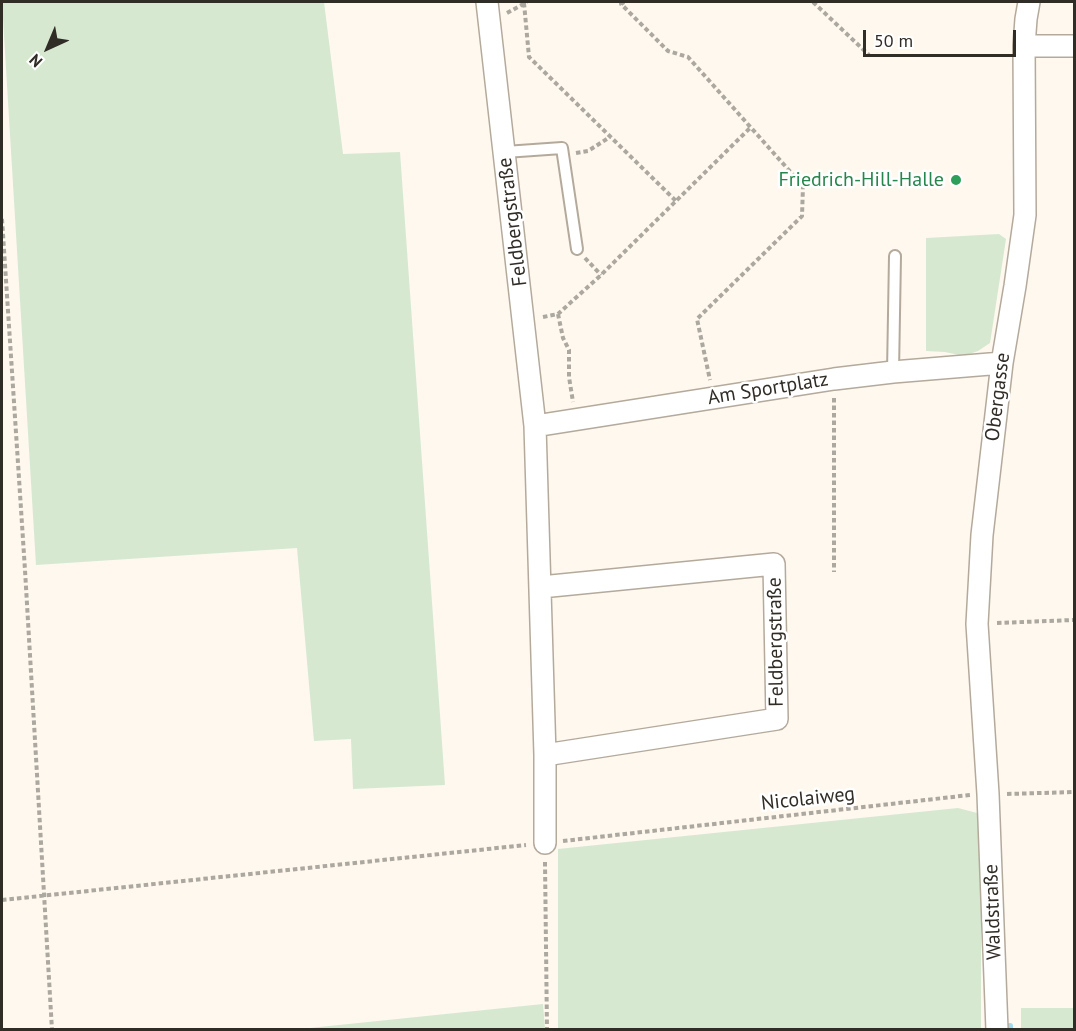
<!DOCTYPE html>
<meta charset="utf-8">
<style>
body{margin:0}
#map{position:relative;width:1076px;height:1031px;overflow:hidden;background:#fef8ef;font-family:"PT Sans",sans-serif}
canvas{display:block}
.frame{position:absolute;inset:0;border:3px solid #302c26;pointer-events:none}
.north{position:absolute;left:18px;top:18px;width:60px;height:60px;-webkit-text-stroke:4px #fff;paint-order:stroke;rotate:224deg;font-size:16px;font-weight:700;line-height:24px;text-align:center;color:#302c26}
.north::after{content:'';display:block;margin:auto;width:21px;height:27px;background:#302c26;clip-path:polygon(50% 0,100% 100%,50% 72%,0 100%)}
.scale{position:absolute;left:863px;top:30px;width:153px;height:27px;box-sizing:border-box;border:3px solid #302c26;border-top:0;padding-left:8px;font-size:18px;line-height:21px;white-space:nowrap;color:#302c26;-webkit-text-stroke:4px #fff;paint-order:stroke}
</style>
<div id="map">
<canvas width="1076" height="1031"></canvas>
<div class="frame"></div>
<div class="north">N</div>
<div class="scale">50 m</div>
</div>
<script>
const c = document.querySelector('canvas').getContext('2d');
c.lineJoin = 'round';
function fill(path, color) { c.fillStyle = color; c.fill(path, 'evenodd'); }
const shape = rows => new Path2D(rows.map(r => 'M' + r).join(''));
function stroke(path, color, width, dash) { c.strokeStyle = color; c.lineWidth = width; c.lineCap = dash ? 'butt' : 'round'; c.setLineDash(dash || []); c.stroke(path); }
function drawText(font, color, halo, rows, align = 'center') {
  c.font = font + ' "PT Sans",sans-serif'; c.lineWidth = 5; c.setLineDash([]); c.textBaseline = 'middle'; c.strokeStyle = halo; c.fillStyle = color; for (const [text, x, y, turn = 0] of rows) {
    c.save(); c.translate(x, y); c.rotate((+turn || 0) * Math.PI / 180); c.textAlign = isNaN(turn) ? turn : align; if (halo) c.strokeText(text, 0, 0); c.fillText(text, 0, 0); c.restore();
  }
}
const green = shape([
 [2,2,324,2,343,154,400,152,445,785,353,789,351,739,314,741,297,548,36,565],
 [999,234,1006,239,990,343,978,351,969,354,959,355,945,352,926,351,926,238],
 [958,808,981,814,981,1029,558,1030,558,849],
 [543,1004,545,1029,300,1029],
 [1021,1008,1074,1008,1074,1029,1021,1029]
]);
const stream = shape([
 [1010,1026,1010,1030]
]);
const path = shape([
 [624,2,621,4,668,51,688,57,803,186,802,216,697,319,710,380],
 [813,2,869,55],
 [524,3,529,57,676,201],
 [507,13,527,2],
 [576,153,588,151,610,137],
 [2,219,25,570,52,1030],
 [585,258,601,275],
 [558,314,563,338,569,350,569,377,573,402],
 [543,317,558,314,601,275,751,127],
 [834,398,834,572],
 [997,623,1074,620],
 [1007,794,1074,792],
 [563,841,970,795],
 [545,862,547,1030],
 [2,900,526,845]
]);
const service = shape([
 [505,152,562,148,577,249],
 [893,372,895,256]
]);
const minor = shape([
 [487,2,535,426,545,755,545,843],
 [1024,46,1074,46],
 [535,426,834,379,893,372,1002,363],
 [541,587,774,564,777,719,545,755],
 [997,1030,988,794,977,624,982,535,1002,363,1015,286,1025,215,1024,46,1026,19,1029,2]
]);
const markers = [
 [956,180,6,"#2e9e5b"]
];
const leisureNames = [
 ["Friedrich-Hill-Halle",944,180]
];
const streetNames = [
 ["Feldbergstraße",513,222,-97],
 ["Am Sportplatz",768,389,-9],
 ["Obergasse",998,397,-83],
 ["Feldbergstraße",776,642,-91],
 ["Nicolaiweg",808,799,-6],
 ["Waldstraße",993,912,-92]
];
fill(green, '#d6e8cf');
stroke(stream, '#a3d9ed', 6);
stroke(service, '#b4aa9c', 14);
stroke(minor, '#b4aa9c', 24);
stroke(path, '#aca79f', 4, [4.5, 3]);
stroke(service, '#fff', 10);
stroke(minor, '#fff', 21);
for (const [x, y, r, color] of markers) { const dot = new Path2D(); dot.arc(x, y, r, 0, 2 * Math.PI); c.fillStyle = color; c.fill(dot); stroke(dot, '#fff', 2); }
drawText('20px', '#27864d', '#fff', leisureNames, 'right');
drawText('20px', '#302c26', '#fff', streetNames);
</script>
